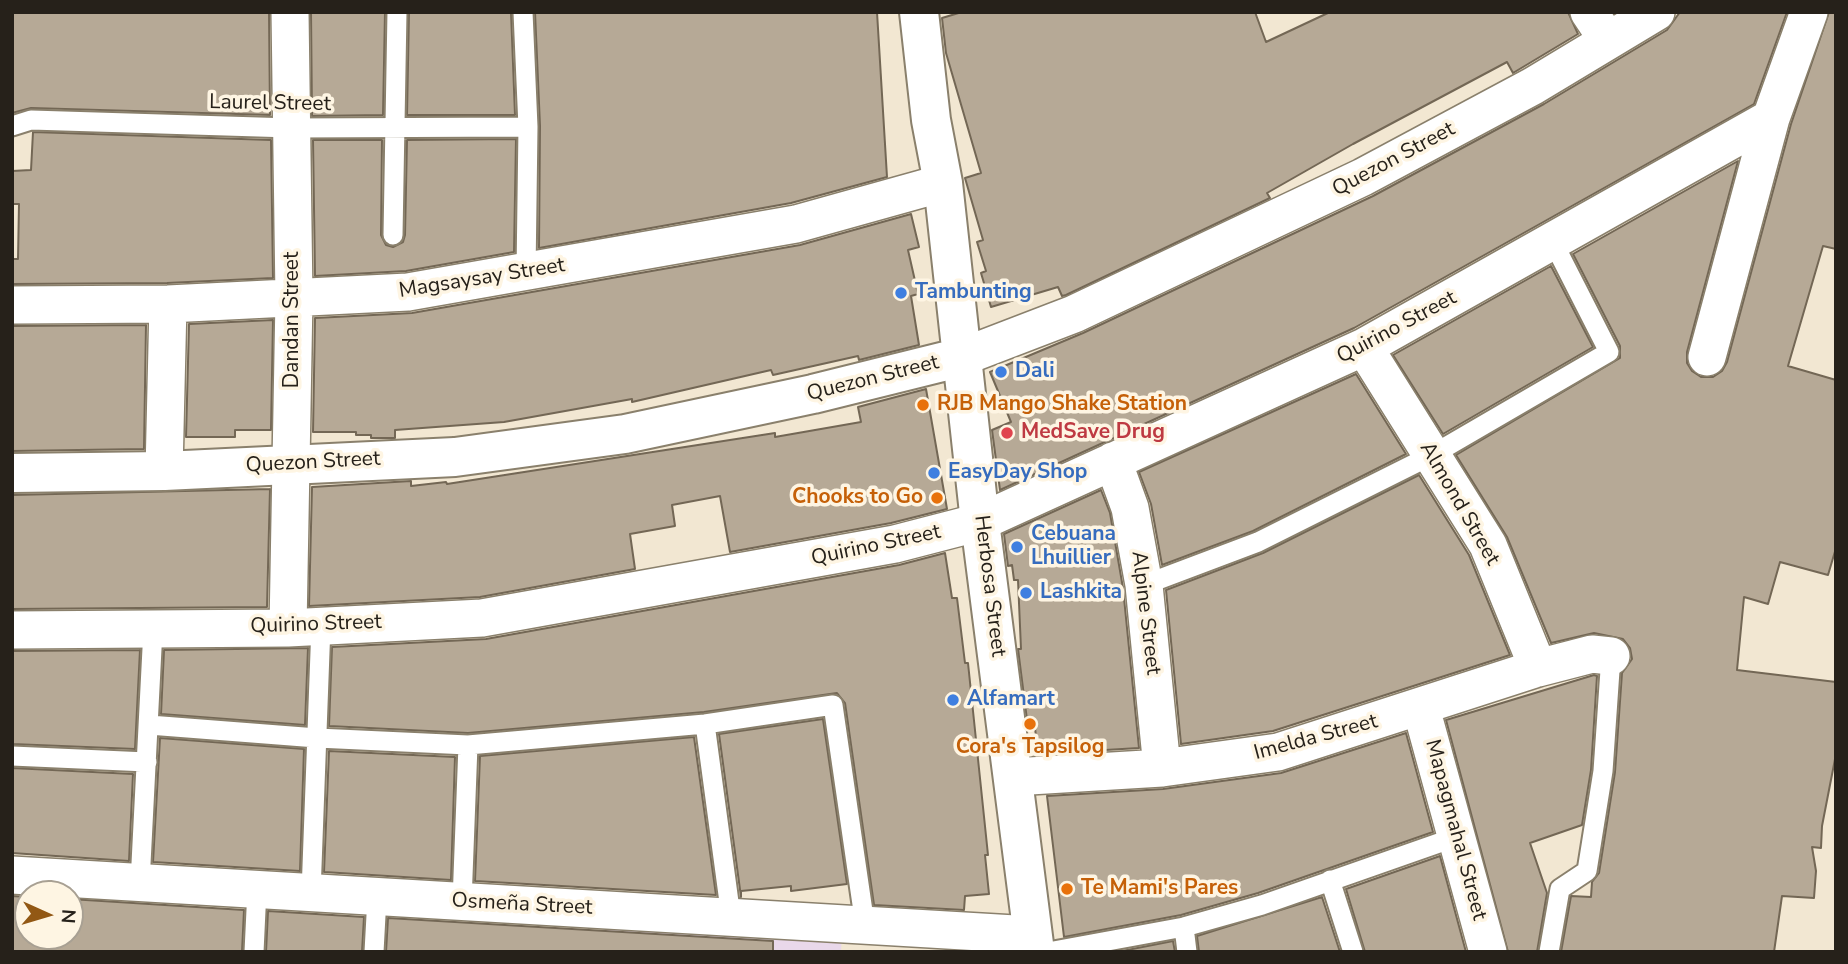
<!DOCTYPE html>
<meta charset="utf-8">
<style>
body{margin:0}
#map{position:relative;width:1848px;height:964px;overflow:hidden;background:#f2e7d2;font-family:"Nunito Sans",sans-serif}
canvas{display:block}
.frame{position:absolute;inset:0;border:14px solid #26211a;pointer-events:none}
.north{position:absolute;left:14px;top:880px;width:70px;height:70px;box-sizing:border-box;background:#fef5e3;border:2px solid #a8a093;border-radius:50%;rotate:94deg;font-size:19px;font-weight:700;line-height:28px;text-align:center;color:#26211a}
.north::after{content:'';display:block;margin:auto;width:24px;height:32px;background:#925814;clip-path:polygon(50% 0,100% 100%,50% 72%,0 100%)}
</style>
<div id="map">
<canvas width="1848" height="964"></canvas>
<div class="frame"></div>
<div class="north">N</div>
</div>
<script>
const c = document.querySelector('canvas').getContext('2d');
c.lineJoin = 'round';
function fill(path, color) { c.fillStyle = color; c.fill(path, 'evenodd'); }
const shape = rows => new Path2D(rows.map(r => 'M' + r).join(''));
function stroke(path, color, width, dash) { c.strokeStyle = color; c.lineWidth = width; c.lineCap = dash ? 'butt' : 'round'; c.setLineDash(dash || []); c.stroke(path); }
function drawText(font, color, halo, rows, align = 'center') {
  c.font = font + ' "Nunito Sans",sans-serif'; c.lineWidth = 7; c.setLineDash([]); c.textBaseline = 'middle'; c.strokeStyle = halo; c.fillStyle = color; for (const [text, x, y, turn = 0] of rows) {
    c.save(); c.translate(x, y); c.rotate((+turn || 0) * Math.PI / 180); c.textAlign = isNaN(turn) ? turn : align; if (halo) c.strokeText(text, 0, 0); c.fillText(text, 0, 0); c.restore();
  }
}
const commercial = shape([
 [603,919,842,933,841,952,602,952]
]);
const building = shape([
 [12,12,269,12,270,115,31,108,12,113,12,12],
 [348,12,385,12,383,115,312,116,311,13,348,12],
 [409,12,511,12,515,115,407,115,409,12],
 [535,12,877,12,887,177,791,203,539,248,540,126,535,12],
 [962,12,1255,12,1266,42,1330,12,1568,12,1578,34,1513,73,1507,62,1353,144,1267,193,1270,198,1066,295,1062,296,1058,287,991,307,981,273,986,271,977,242,983,240,965,178,981,173,946,53,942,18,962,12],
 [1680,12,1787,12,1754,104,1354,328,1000,490,992,430,1011,422,990,372,1083,333,1373,196,1544,104,1667,30,1680,12],
 [1829,12,1836,12,1836,249,1823,246,1788,366,1836,380,1836,548,1828,575,1780,562,1768,604,1744,597,1737,670,1836,682,1836,754,1822,826,1821,848,1812,847,1816,871,1814,898,1782,896,1774,952,1561,952,1571,896,1591,897,1592,882,1599,873,1615,772,1622,673,1632,659,1630,648,1623,639,1594,633,1551,643,1507,537,1456,455,1620,358,1620,346,1573,254,1738,161,1687,352,1687,363,1692,371,1701,377,1713,377,1722,371,1727,362,1791,124,1829,12],
 [33,132,271,140,273,278,167,283,12,284,12,259,18,259,19,204,12,204,12,171,31,170,33,132],
 [516,139,514,252,406,271,315,276,313,140,382,140,381,235,386,245,393,247,403,242,405,235,407,140,516,139],
 [911,214,919,247,908,250,918,294,911,296,919,345,859,360,858,356,773,375,771,370,632,402,632,399,504,422,395,430,395,438,371,438,371,435,356,435,356,432,313,432,315,318,412,313,800,245,911,214],
 [1551,266,1593,347,1443,434,1393,355,1551,266],
 [273,320,271,430,235,430,235,437,186,437,189,324,273,320],
 [146,325,144,449,12,451,12,326,146,325],
 [1356,374,1406,454,1253,531,1162,565,1151,504,1139,472,1356,374],
 [926,389,947,509,891,523,730,552,720,496,672,505,675,526,630,534,635,569,480,597,309,606,312,487,411,481,411,486,446,482,447,484,775,433,775,437,861,422,858,407,926,389],
 [1419,475,1469,555,1510,655,1273,731,1181,744,1166,590,1263,553,1419,475],
 [270,489,267,607,12,609,12,495,270,489],
 [1101,490,1110,513,1123,588,1139,748,1038,754,1034,719,1027,720,1018,649,1021,649,1018,580,1014,580,1012,565,1008,566,1004,534,1101,490],
 [945,553,952,598,957,598,965,663,968,663,988,855,985,855,989,894,965,896,964,910,874,905,845,703,837,693,704,712,468,733,329,726,332,647,486,639,899,565,945,553],
 [308,648,305,725,161,714,164,650,308,648],
 [140,650,135,749,12,744,12,651,140,650],
 [1594,675,1597,676,1591,770,1582,825,1530,843,1547,893,1537,952,1508,952,1446,720,1594,675],
 [823,719,847,884,791,891,791,886,741,891,741,897,719,734,823,719],
 [1406,733,1433,832,1258,893,1181,915,1064,937,1047,796,1163,789,1281,773,1406,733],
 [694,737,716,895,475,881,480,756,694,737],
 [160,738,304,749,300,871,153,862,160,738],
 [329,751,455,757,451,880,324,872,329,751],
 [12,768,133,774,129,861,12,853,12,768],
 [1440,856,1466,952,1365,952,1346,889,1440,856],
 [12,896,28,897,28,936,70,936,70,899,244,910,242,952,12,952,12,896],
 [1322,897,1340,952,1199,952,1197,936,1322,897],
 [268,911,364,917,362,952,266,952,268,911],
 [388,918,773,941,773,952,386,952,388,918],
 [1173,941,1175,952,1117,952,1173,941]
]);
const service = shape([
 [523,12,528,127,526,273],
 [12,126,31,120,291,128,528,127],
 [393,235,397,12],
 [1144,585,1258,542,1432,455,1609,352,1552,240],
 [705,724,731,917],
 [149,725,317,738,468,745,705,724,833,705,865,925],
 [12,756,147,762],
 [1330,880,1353,952],
 [140,883,153,629],
 [311,893,321,625],
 [462,902,468,745],
 [1184,927,1187,952],
 [254,952,257,889],
 [374,952,377,897],
 [1048,952,1184,927,1262,905,1456,837],
 [1549,952,1560,889,1587,871,1603,771,1611,656]
]);
const minor = shape([
 [1589,12,1607,39],
 [12,305,168,304,408,292,796,224,943,183],
 [1364,347,1488,545,1538,668],
 [962,357,1074,314,1363,177,1533,86,1656,12],
 [1707,357,1771,118,1809,12],
 [1113,461,1130,508,1144,585,1162,768],
 [164,471,168,304],
 [288,628,294,298,290,12],
 [12,630,288,628,482,618,895,544,980,522,1364,347,1771,118],
 [1421,708,1488,952],
 [1013,777,1162,768,1278,752,1538,668,1592,654,1611,656],
 [12,875,1032,935]
]);
const tertiary = shape([
 [919,12,931,120,943,183,980,522,1035,952],
 [12,473,164,471,455,457,625,434,813,394,962,357]
]);
const markers = [
 [901,293,7,"#3f7fe0"],
 [1001,372,7,"#3f7fe0"],
 [923,405,7,"#e8710a"],
 [1007,433,7,"#e0444e"],
 [934,473,7,"#3f7fe0"],
 [937,498,7,"#e8710a"],
 [1017,547,7,"#3f7fe0"],
 [1026,593,7,"#3f7fe0"],
 [953,700,7,"#3f7fe0"],
 [1030,724,7,"#e8710a"],
 [1067,889,7,"#e8710a"]
];
const streetNames = [
 ["Laurel Street",270,104,1],
 ["Quezon Street",1394,160,-28],
 ["Magsaysay Street",482,279,-9],
 ["Dandan Street",293,320,-90],
 ["Quirino Street",1397,328,-28],
 ["Quezon Street",873,379,-14],
 ["Quezon Street",313,463,-3],
 ["Almond Street",1459,504,60],
 ["Quirino Street",876,546,-12],
 ["Herbosa Street",989,586,83],
 ["Alpine Street",1145,613,83],
 ["Quirino Street",316,625,-2],
 ["Imelda Street",1316,738,-15],
 ["Mapagmahal Street",1455,830,75],
 ["Osmeña Street",522,905,3]
];
const shopNames = [
 ["Tambunting",915,293],
 ["Dali",1015,372],
 ["EasyDay Shop",948,473],
 ["Cebuana",1031,535],
 ["Lhuillier",1031,559],
 ["Lashkita",1040,593],
 ["Alfamart",967,700]
];
const foodNames = [
 ["RJB Mango Shake Station",937,405],
 ["Chooks to Go",923,498,"right"],
 ["Cora's Tapsilog",1030,748,"center"],
 ["Te Mami's Pares",1081,889]
];
const healthNames = [
 ["MedSave Drug",1021,433]
];
fill(commercial, '#e9d8ea');
fill(building, '#b6a996');
stroke(building, '#736755', 2);
stroke(service, '#8a806c', 23);
stroke(minor, '#8a806c', 40);
stroke(tertiary, '#8a806c', 42);
stroke(service, '#fff', 19);
stroke(minor, '#fff', 37);
stroke(tertiary, '#fff', 38);
for (const [x, y, r, color] of markers) { const dot = new Path2D(); dot.arc(x, y, r, 0, 2 * Math.PI); c.fillStyle = color; c.fill(dot); stroke(dot, '#fef5e3', 2.5); }
drawText('21px', '#26211a', '#fef5e3', streetNames);
drawText('bold 21px', '#366cbe', '#fef5e3', shopNames, 'left');
drawText('bold 21px', '#c56008', '#fef5e3', foodNames, 'left');
drawText('bold 21px', '#be3a42', '#fef5e3', healthNames, 'left');
</script>
